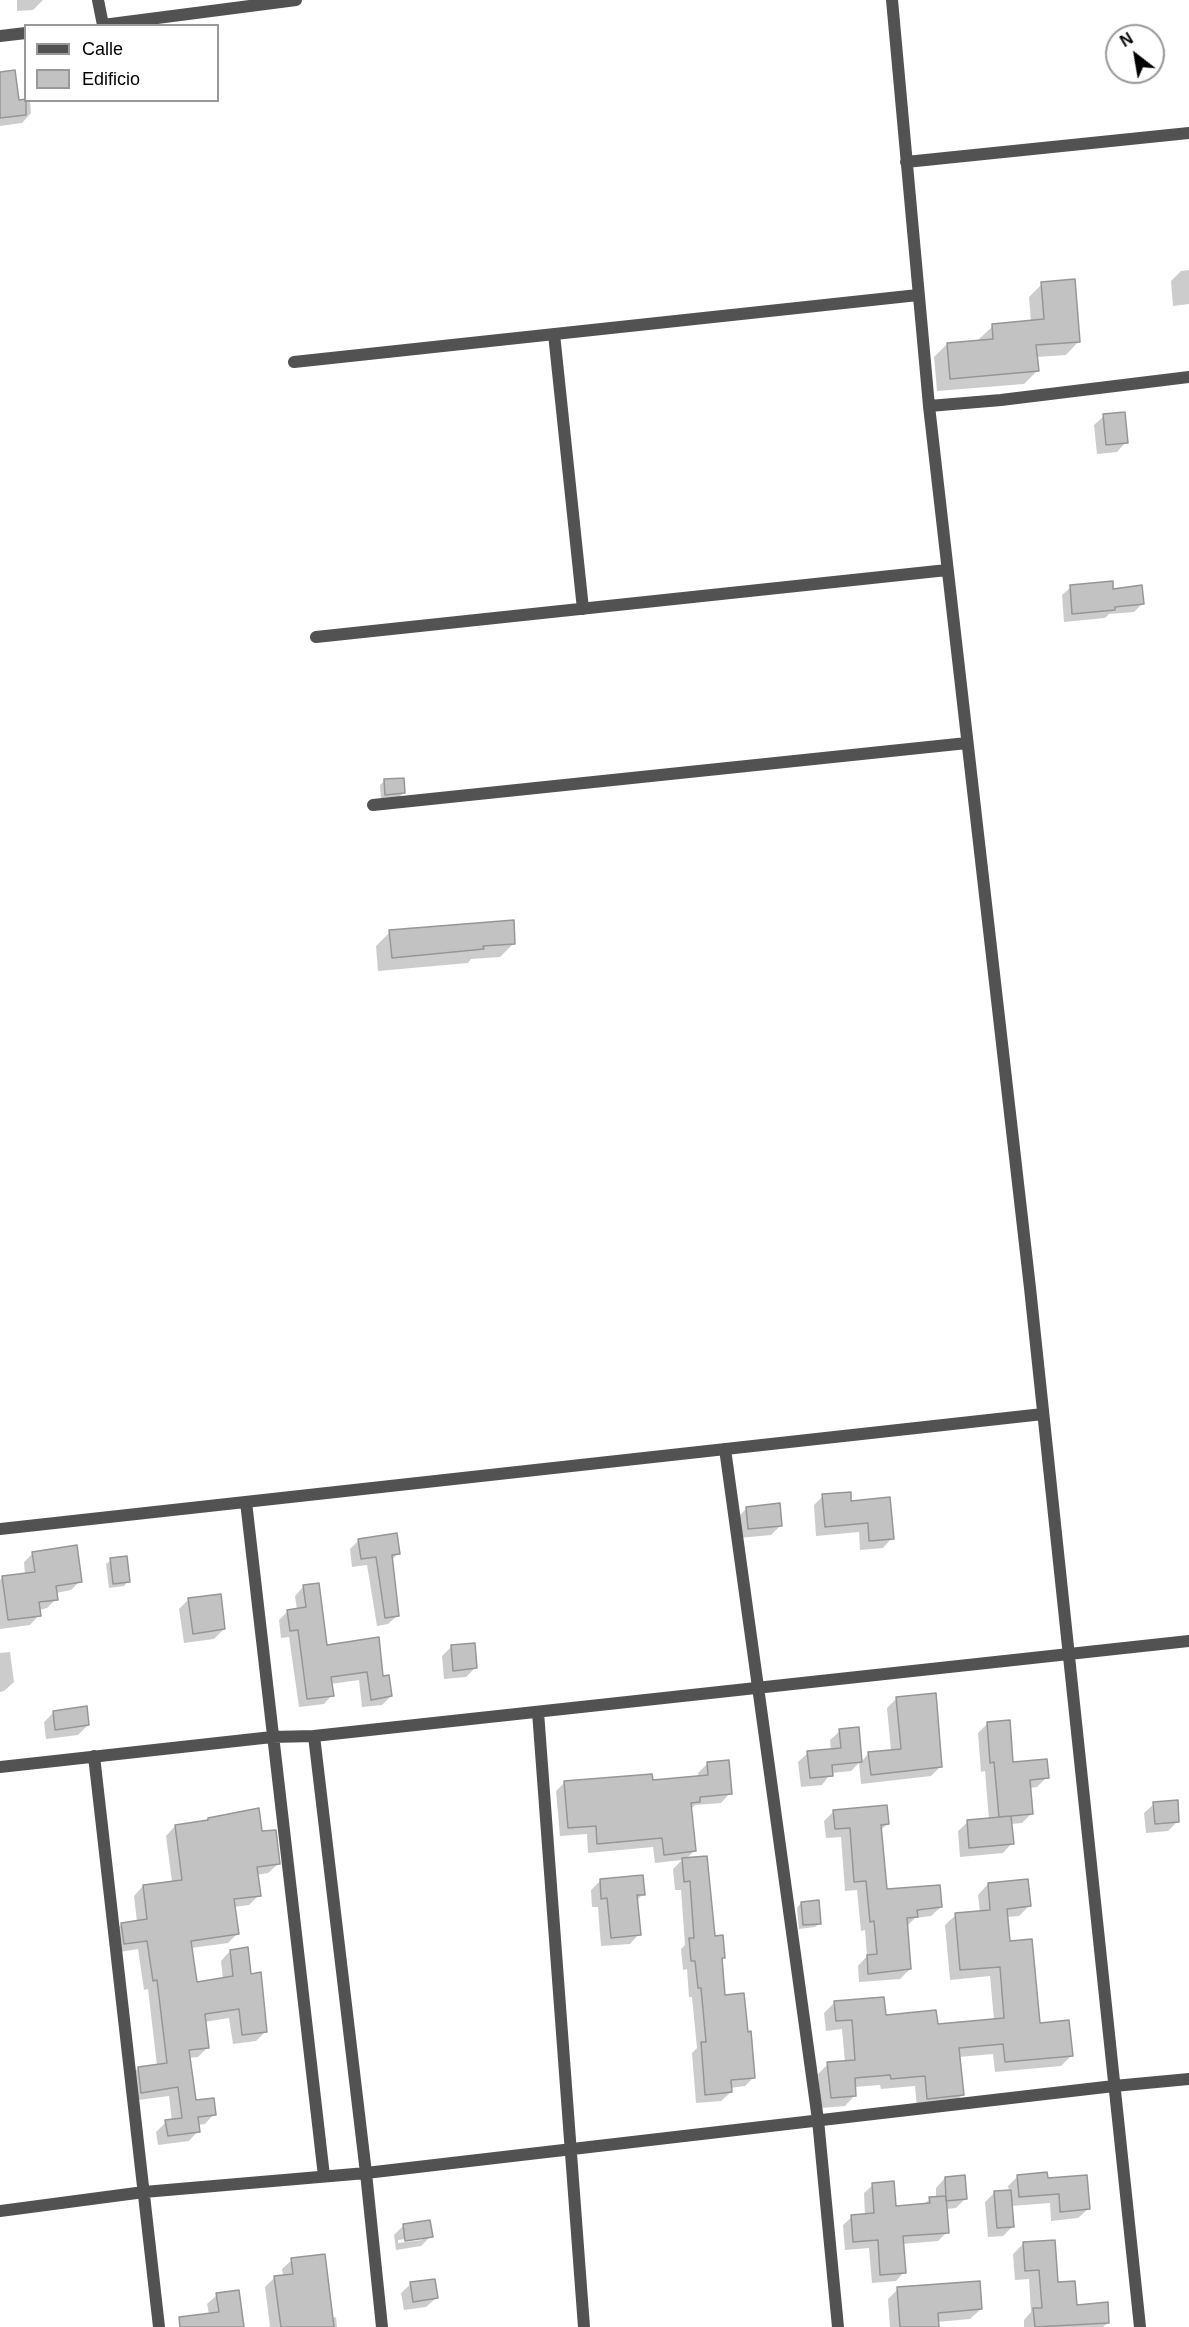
<!DOCTYPE html>
<style>
body{margin:0}
#map{position:relative;width:1189px;height:2327px;overflow:hidden;background:#fff;font-family:Arial,sans-serif}
canvas{display:block}
.legend{position:absolute;left:24px;top:24px;width:195px;height:78px;box-sizing:border-box;background:#fff;border:2px solid #999;margin:0;padding:8px 10px;list-style:none;font-size:18px;color:#000}
.legend li{display:flex;align-items:center;gap:12px;height:30px}
.legend b{width:30px;border:2px solid #999}
.north{position:absolute;left:1105px;top:24px;width:60px;height:60px;box-sizing:border-box;background:#fff;border:2px solid #999;border-radius:50%;rotate:329deg;font-size:16px;font-weight:700;line-height:24px;text-align:center;color:#000}
.north::after{content:'';display:block;margin:auto;width:21px;height:27px;background:#000;clip-path:polygon(50% 0,100% 100%,50% 72%,0 100%)}
</style>
<div id="map">
<canvas width="1189" height="2327"></canvas>
<ul class="legend">
<li><b style="height:8px;background:#525252"></b>Calle</li>
<li><b style="height:16px;background:#c2c2c2"></b>Edificio</li>
</ul>
<div class="north">N</div>
</div>
<script>
const c = document.querySelector('canvas').getContext('2d');
c.lineJoin = 'round';
function fill(path, color) { c.fillStyle = color; c.fill(path, 'evenodd'); }
const shape = rows => new Path2D(rows.map(r => 'M' + r).join(''));
function stroke(path, color, width, dash) { c.strokeStyle = color; c.lineWidth = width; c.lineCap = dash ? 'butt' : 'round'; c.setLineDash(dash || []); c.stroke(path); }
const shadow = shape([
 [17,0,43,0,33,10,17,11],
 [0,73,18,102,30,100,31,113,22,123,0,126],
 [1189,270,1189,304,1173,306,1171,281,1181,271],
 [1042,284,1079,341,1066,355,1036,357,1037,371,1024,384,937,391,934,357,947,344,980,342,979,339,993,326,1031,322,1029,297],
 [1104,416,1126,442,1117,452,1097,454,1094,425],
 [1071,587,1112,590,1142,604,1134,612,1109,614,1105,618,1064,622,1062,595],
 [384,781,404,793,399,797,381,799,380,785],
 [390,932,514,943,500,957,471,959,468,963,378,971,376,946],
 [823,1496,850,1503,892,1538,883,1548,860,1550,859,1532,816,1536,814,1505],
 [747,1508,781,1525,771,1535,739,1538,737,1518],
 [359,1540,398,1553,391,1561,397,1616,388,1624,377,1626,367,1565,352,1567,350,1549],
 [33,1553,80,1581,71,1590,56,1593,56,1599,47,1608,39,1610,39,1615,30,1625,0,1629,0,1580,2,1578,25,1575,24,1562],
 [111,1560,128,1581,124,1586,109,1588,106,1564],
 [318,1585,326,1647,382,1678,391,1696,382,1705,362,1707,359,1680,331,1684,332,1695,324,1704,299,1707,289,1637,281,1638,279,1620,288,1611,297,1610,295,1596,303,1587],
 [189,1599,224,1629,214,1639,184,1643,179,1609],
 [451,1647,475,1668,466,1677,444,1679,442,1656],
 [10,1652,14,1682,4,1691,0,1692,0,1653],
 [897,1698,941,1766,931,1776,861,1784,859,1763,851,1771,831,1773,822,1785,801,1787,798,1762,808,1753,831,1751,830,1740,840,1731,861,1762,869,1753,891,1751,887,1708],
 [54,1712,88,1725,78,1735,46,1739,44,1722],
 [987,1724,1012,1763,1047,1777,1037,1787,1029,1788,1031,1814,1022,1823,1011,1824,1012,1843,1003,1853,960,1857,958,1831,968,1822,989,1820,985,1771,981,1772,978,1733],
 [707,1764,730,1793,721,1803,695,1805,690,1810,694,1851,686,1859,713,1938,723,1957,720,1960,724,1996,754,2077,745,2086,730,2088,731,2092,721,2101,696,2103,692,2053,697,2048,692,1997,689,1997,687,1969,683,1970,681,1949,685,1945,681,1890,675,1890,673,1869,682,1860,655,1863,653,1847,588,1853,587,1834,560,1836,556,1791,565,1782,651,1782,699,1778,698,1773],
 [1154,1804,1178,1821,1168,1831,1146,1833,1144,1813],
 [834,1811,887,1824,880,1831,885,1891,941,1907,931,1916,915,1918,906,1927,910,1969,900,1979,859,1982,858,1966,867,1956,865,1930,861,1931,857,1890,845,1891,841,1837,826,1838,824,1821],
 [208,1819,261,1833,278,1864,268,1873,256,1875,259,1895,249,1905,234,1907,238,1933,228,1943,191,1948,195,1983,223,1979,221,1961,230,1951,250,1975,266,2031,256,2041,233,2044,229,2018,204,2022,208,2047,198,2057,188,2058,194,2102,214,2114,205,2124,197,2125,198,2131,189,2141,158,2145,156,2132,166,2122,172,2121,169,2096,131,2101,129,2078,138,2068,157,2066,148,1989,144,1990,138,1949,114,1953,112,1934,122,1924,137,1922,134,1896,143,1886,172,1882,166,1836,175,1826,205,1822],
 [601,1880,643,1894,636,1901,639,1934,630,1944,601,1946,598,1907,592,1907,591,1890],
 [988,1884,1029,1906,1019,1916,1006,1917,1009,1943,1039,2025,1071,2056,1061,2066,995,2072,993,2054,959,2057,962,2095,952,2105,917,2108,915,2086,881,2089,880,2085,854,2087,855,2095,845,2106,821,2108,818,2074,828,2064,845,2062,842,2029,826,2031,824,2013,834,2003,884,2016,936,2026,994,2020,990,1976,950,1980,945,1925,956,1915,980,1913,978,1895],
 [801,1903,820,1923,815,1927,799,1929,797,1908],
 [1018,2176,1046,2180,1088,2209,1078,2218,1051,2221,1050,2203,1011,2206,1013,2226,1003,2236,988,2237,985,2202,995,2192,1009,2191,1008,2186],
 [945,2178,966,2198,956,2208,945,2209,947,2232,938,2241,902,2244,904,2272,896,2281,872,2283,869,2248,845,2250,843,2225,852,2217,865,2216,864,2193,873,2185,895,2208,923,2205,930,2199,936,2198,936,2188],
 [404,2225,431,2236,421,2246,396,2250,394,2235],
 [422,2237,422,2240,398,2243,398,2240],
 [1023,2244,1076,2306,1108,2323,1103,2327,1024,2327,1024,2320,1031,2312,1029,2279,1015,2280,1013,2254],
 [292,2260,332,2318,336,2317,337,2327,268,2327,270,2326,265,2287,275,2277,283,2276,282,2269],
 [411,2284,436,2298,426,2307,404,2310,401,2293],
 [898,2289,981,2309,970,2319,937,2322,937,2327,890,2327,888,2299],
 [217,2295,242,2327,180,2327,189,2317,209,2314,207,2304]
]);
const building = shape([
 [15,70,19,100,26,99,26,115,0,118,0,72,15,70],
 [1075,279,1080,342,1036,345,1039,371,950,379,947,343,993,339,992,324,1044,319,1041,282,1075,279],
 [1125,412,1128,443,1106,445,1103,414,1125,412],
 [1113,581,1113,589,1142,585,1144,604,1115,607,1115,610,1072,614,1070,585,1113,581],
 [404,778,405,793,385,795,384,779,404,778],
 [514,920,515,944,483,946,484,949,392,958,389,930,514,920],
 [851,1492,851,1501,890,1497,894,1539,869,1541,868,1523,825,1527,822,1494,851,1492],
 [780,1503,782,1526,748,1529,746,1507,780,1503],
 [397,1533,400,1554,392,1555,399,1616,385,1618,376,1557,361,1559,358,1539,397,1533],
 [77,1545,82,1582,56,1586,58,1600,39,1602,41,1616,8,1620,2,1576,35,1572,32,1552,77,1545],
 [127,1556,130,1582,113,1584,110,1558,127,1556],
 [319,1583,327,1645,379,1637,383,1676,389,1675,392,1696,371,1700,367,1672,331,1677,334,1696,307,1699,298,1630,290,1631,287,1610,306,1607,303,1585,319,1583],
 [221,1594,225,1629,193,1634,188,1598,221,1594],
 [475,1643,477,1668,453,1671,451,1645,475,1643],
 [936,1693,942,1767,871,1775,868,1752,901,1749,896,1697,936,1693],
 [87,1706,89,1725,55,1730,53,1711,87,1706],
 [1010,1720,1013,1762,1047,1759,1049,1778,1030,1780,1033,1814,1011,1816,1014,1844,969,1848,967,1820,1011,1816,999,1817,994,1762,990,1763,987,1722,1010,1720],
 [859,1727,862,1762,832,1765,833,1776,810,1778,807,1751,841,1748,839,1729,859,1727],
 [729,1760,732,1794,700,1797,700,1802,691,1803,696,1851,664,1855,662,1838,597,1844,596,1826,568,1828,564,1781,652,1774,653,1780,708,1775,707,1762,729,1760],
 [1178,1800,1179,1822,1155,1824,1153,1802,1178,1800],
 [887,1805,889,1824,881,1825,887,1889,940,1885,942,1907,917,1910,918,1917,907,1918,911,1969,868,1974,867,1955,877,1954,874,1921,870,1922,866,1881,854,1882,850,1828,835,1829,833,1810,887,1805],
 [259,1808,262,1831,276,1830,280,1864,257,1867,261,1896,234,1899,239,1934,191,1941,197,1982,233,1976,230,1950,248,1947,251,1974,261,1972,267,2032,242,2035,239,2009,205,2014,209,2048,189,2050,196,2100,214,2098,216,2115,198,2117,200,2132,168,2136,165,2120,182,2118,178,2087,141,2093,138,2067,167,2063,157,1980,153,1981,147,1941,124,1944,121,1923,147,1919,143,1885,182,1880,175,1825,208,1820,208,1818,259,1808],
 [707,1856,715,1936,723,1935,725,1958,722,1958,725,1995,744,1993,748,2032,751,2031,755,2078,731,2080,732,2092,705,2095,701,2042,706,2042,701,1988,698,1988,695,1961,691,1961,689,1938,694,1938,690,1881,684,1882,682,1858,707,1856],
 [643,1875,645,1895,637,1895,641,1935,611,1938,607,1898,601,1899,600,1879,643,1875],
 [1028,1879,1031,1906,1007,1909,1010,1941,1032,1939,1040,2023,1069,2020,1073,2056,1005,2062,1003,2044,959,2048,964,2095,927,2099,925,2076,891,2079,890,2075,855,2078,856,2096,831,2098,827,2062,855,2060,852,2020,836,2021,834,2001,884,1997,886,2015,936,2010,938,2024,1004,2018,1000,1967,960,1970,955,1913,990,1910,988,1883,1028,1879],
 [819,1900,821,1924,803,1925,801,1902,819,1900],
 [1047,2172,1048,2178,1087,2175,1090,2209,1060,2212,1059,2194,1019,2197,1017,2175,1047,2172],
 [965,2175,967,2199,946,2201,945,2177,965,2175],
 [894,2181,896,2206,930,2203,929,2197,946,2196,949,2233,903,2236,906,2273,880,2275,878,2240,853,2242,851,2215,874,2213,872,2183,894,2181],
 [1011,2190,1014,2227,997,2228,994,2191,1011,2190],
 [430,2220,433,2237,405,2241,403,2224,430,2220],
 [1055,2240,1058,2282,1075,2281,1077,2305,1108,2302,1109,2323,1035,2327,1033,2308,1042,2308,1039,2270,1025,2271,1023,2242,1055,2240],
 [325,2254,334,2327,281,2327,274,2276,293,2274,291,2258,325,2254],
 [435,2279,438,2298,413,2302,410,2282,435,2279],
 [980,2281,982,2309,938,2313,939,2327,900,2327,897,2287,980,2281],
 [239,2290,244,2327,180,2327,179,2317,219,2312,216,2293,239,2290]
]);
const street = shape([
 [98,0,103,25,296,0],
 [892,0,929,406,1030,1288,1140,2327],
 [0,36,26,33],
 [906,162,1189,133],
 [554,334,583,609],
 [294,362,918,295],
 [929,406,1001,400,1189,377],
 [316,637,947,570],
 [373,805,967,743],
 [725,1449,818,2120,838,2327],
 [246,1502,324,2176],
 [0,1529,1043,1414],
 [538,1712,584,2327],
 [314,1736,366,2173,382,2327],
 [94,1756,159,2327],
 [0,1767,272,1737,314,1736,1189,1641],
 [0,2211,144,2192,366,2173,1114,2086,1189,2079]
]);
fill(shadow, '#0003');
fill(building, '#c2c2c2');
stroke(building, '#969696', 1.5);
stroke(street, '#525252', 12);
</script>
